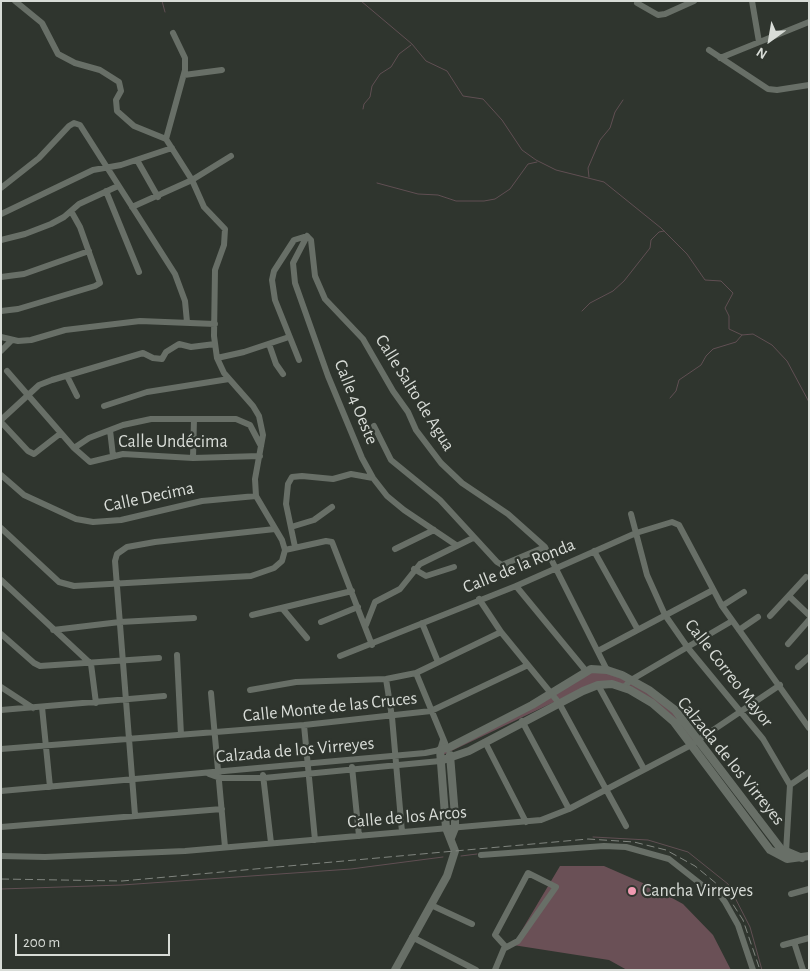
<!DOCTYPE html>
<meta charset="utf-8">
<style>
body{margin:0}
#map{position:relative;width:810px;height:971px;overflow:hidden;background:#2f352e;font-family:"Alegreya Sans",sans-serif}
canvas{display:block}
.frame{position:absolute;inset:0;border:2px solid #d8dcd7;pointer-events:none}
.north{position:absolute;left:745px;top:15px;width:50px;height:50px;-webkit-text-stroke:4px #2f352e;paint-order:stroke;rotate:212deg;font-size:14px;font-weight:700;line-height:20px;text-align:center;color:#d8dcd7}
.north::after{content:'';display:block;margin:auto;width:18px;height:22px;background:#d8dcd7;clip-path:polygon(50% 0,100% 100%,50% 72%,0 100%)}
.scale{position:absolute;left:15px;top:934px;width:155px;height:22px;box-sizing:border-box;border:2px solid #d8dcd7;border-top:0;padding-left:6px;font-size:15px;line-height:18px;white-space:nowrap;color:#d8dcd7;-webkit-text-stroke:4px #2f352e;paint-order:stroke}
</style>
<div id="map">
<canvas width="810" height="971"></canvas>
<div class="frame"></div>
<div class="north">N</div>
<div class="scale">200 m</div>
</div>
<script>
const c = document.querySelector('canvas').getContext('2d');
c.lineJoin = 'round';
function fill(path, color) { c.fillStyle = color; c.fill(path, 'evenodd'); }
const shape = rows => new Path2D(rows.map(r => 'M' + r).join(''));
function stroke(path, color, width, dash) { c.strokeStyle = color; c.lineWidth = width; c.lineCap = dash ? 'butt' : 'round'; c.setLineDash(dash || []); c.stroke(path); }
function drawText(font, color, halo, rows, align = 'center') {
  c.font = font + ' "Alegreya Sans",sans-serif'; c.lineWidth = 4.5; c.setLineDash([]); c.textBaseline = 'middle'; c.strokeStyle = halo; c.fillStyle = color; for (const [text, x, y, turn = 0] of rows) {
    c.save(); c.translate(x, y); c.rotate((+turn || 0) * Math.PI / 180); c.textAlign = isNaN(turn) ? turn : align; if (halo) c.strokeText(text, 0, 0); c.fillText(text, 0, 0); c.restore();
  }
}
const green = shape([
 [590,666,648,687,697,737,690,743,674,722,628,688,594,683,443,755,442,749,549,693],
 [560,866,604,866,652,887,683,904,713,935,731,970,627,970,609,960,513,945]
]);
const stream = shape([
 [162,1,165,12],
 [361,1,412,44,426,61,447,71,463,96,483,99,502,120,522,150,536,160,556,170,604,182,661,228,687,254,705,280,721,281,733,293,725,308,729,316,729,329,742,335,753,334,772,345,787,361,809,402],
 [363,109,364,104,370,97,372,86,380,74,391,67,399,54,411,45],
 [589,177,588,168,600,140,610,128,615,112,623,100],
 [377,183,418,194,438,195,456,201,484,201,495,199,510,189,528,164,537,162],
 [582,311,590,303,613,291,624,281,650,248,651,240,659,232,664,231],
 [670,398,676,391,679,380,701,365,706,356,713,349,736,342,742,335],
 [593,837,648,840,688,852,728,884,750,927,762,970],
 [461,856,477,854],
 [1,889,122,885,351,869,443,857]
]);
const minor = shape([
 [15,1,42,23,58,54,75,63,100,70,119,82,121,91,116,100,117,111,134,126,166,139,192,180,204,207,225,229,224,245,215,270,214,336,217,358,224,373,253,406,259,416,263,435,255,479,256,496,282,540,285,550],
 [752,1,759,42],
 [637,3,658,15,665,14,694,1],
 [709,50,768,89,777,90,809,85],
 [720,58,809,22],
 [184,75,222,70],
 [166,139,185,70,185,58,173,33],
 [137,160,158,197],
 [1,188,39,158,69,126,74,123,80,125,175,274,185,301,187,322],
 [106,191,139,272],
 [132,207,192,180,231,156],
 [1,214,93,170,121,165,172,148],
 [307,236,311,240,315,276,325,299,363,339,393,391,408,412,416,430,441,463,462,483,508,514,545,547,607,670],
 [307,236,293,263,295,283,328,376,362,458,373,478,387,496,404,510,456,545],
 [1,240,25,234,51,224,64,217,79,204,118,186],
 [1,277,24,274,89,251],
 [1,311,18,309,95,286,100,283,80,227,71,211],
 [1,337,18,341,31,340,65,330,140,321,215,324],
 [269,344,276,364,283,374],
 [1,351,12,340],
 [217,358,244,352,289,337],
 [299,360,275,300,272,280,274,271,294,240,307,236],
 [7,371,74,448,90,462,123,454,193,458,260,456],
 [67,376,77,396],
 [104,406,147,392,229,379],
 [1,420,39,385,52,380,143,353,153,358,162,359,166,352,179,344,191,347,215,344],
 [1,422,28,451,34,454,61,433],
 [374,426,391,460,440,500,497,562,502,565,545,547],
 [110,430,113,456],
 [74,448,89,438,123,425,151,419,236,419,250,425,261,446],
 [193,458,194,419],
 [1,475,24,495,76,519,93,522,121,520,202,501,256,496],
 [631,514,647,575,665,615,688,648,763,739,790,785,786,852],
 [291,527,314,520,332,507],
 [1,528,59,582,74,586,251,576,274,568,282,561,285,550,326,541,332,542,372,645],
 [295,547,286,504,288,484,292,477,302,476,333,479,351,474,373,478],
 [395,549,434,530],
 [594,551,638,630],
 [414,569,426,576,454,567],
 [1,580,91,664,96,703],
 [516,586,586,671],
 [789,596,809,615],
 [479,599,501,632,559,703,626,826],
 [722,606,744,592],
 [282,608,307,638],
 [252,615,352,591],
 [770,616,806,577],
 [321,622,358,607],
 [422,623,438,662],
 [366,625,375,602,400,589,420,564,473,538],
 [53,630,120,622,194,618],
 [739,630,758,617],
 [1,634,34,663,40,666,159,658],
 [788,644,809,620],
 [598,651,713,590],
 [177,655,181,735],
 [340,656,516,586,636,533,672,522,679,525,722,606,809,728],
 [798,667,809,657],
 [416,673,445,743],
 [386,679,392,717,402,832],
 [598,685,644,769],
 [1,687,33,708],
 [623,688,631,680,732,621],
 [250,690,296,682,386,679,416,673,501,632],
 [211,693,225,847],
 [42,707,50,787],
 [1,710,164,696],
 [522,721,569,809],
 [304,725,315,840],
 [485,742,526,822],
 [1,749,304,725,431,711,528,665],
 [352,767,359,836],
 [209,774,220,778,264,778,440,761],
 [263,775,271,843],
 [790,785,809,772],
 [1,791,425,753,440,750,443,740],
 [135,815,115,561,117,554,127,547,155,542,275,529],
 [1,827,222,809],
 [481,855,604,846,626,847,669,859,702,885,719,894,725,902,738,925,753,970],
 [1,856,45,857,185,851,541,820,569,809,691,745,780,685],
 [791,894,809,889],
 [431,905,472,924],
 [412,937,476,970],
 [794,942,803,970],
 [783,945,809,938],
 [495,970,505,946,495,935,528,873,556,887,518,941,505,948]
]);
const tertiary = shape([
 [450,755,455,816,455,828,451,838],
 [440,761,469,751,583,691,598,685,612,684,630,690,652,703,674,722,770,850,787,859,809,856],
 [395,970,447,876,455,851,446,828,440,750,450,747,532,705,591,669,607,670,622,675,649,690,675,710,781,849,802,858]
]);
const rail = shape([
 [1,879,122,881,588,839,634,842,666,850,695,866,723,889,743,920,760,970]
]);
const markers = [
 [632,891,5,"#f19ab2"]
];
const streetNames = [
 ["Calle Salto de Agua",415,393,58],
 ["Calle 4 Oeste",356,402,68],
 ["Calle Undécima",173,442],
 ["Calle Decima",149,497,-12],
 ["Calle de la Ronda",519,566,-22],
 ["Calle Correo Mayor",729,673,52],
 ["Calle Monte de las Cruces",330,707,-6],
 ["Calzada de los Virreyes",295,750,-5],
 ["Calzada de los Virreyes",731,761,51],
 ["Calle de los Arcos",407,817,-5]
];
const poiNames = [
 ["Cancha Virreyes",642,891]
];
fill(green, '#6a5056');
stroke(stream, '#604f53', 1);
stroke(minor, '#686f67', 6);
stroke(tertiary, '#686f67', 8);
stroke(rail, '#80857f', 1, [8, 4]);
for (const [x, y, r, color] of markers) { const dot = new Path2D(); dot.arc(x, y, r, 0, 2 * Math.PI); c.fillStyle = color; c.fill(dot); stroke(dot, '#2f352e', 2); }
drawText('18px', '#d8dcd7', '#2f352e', streetNames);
drawText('18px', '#d8dcd7', '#2f352e', poiNames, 'left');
</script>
